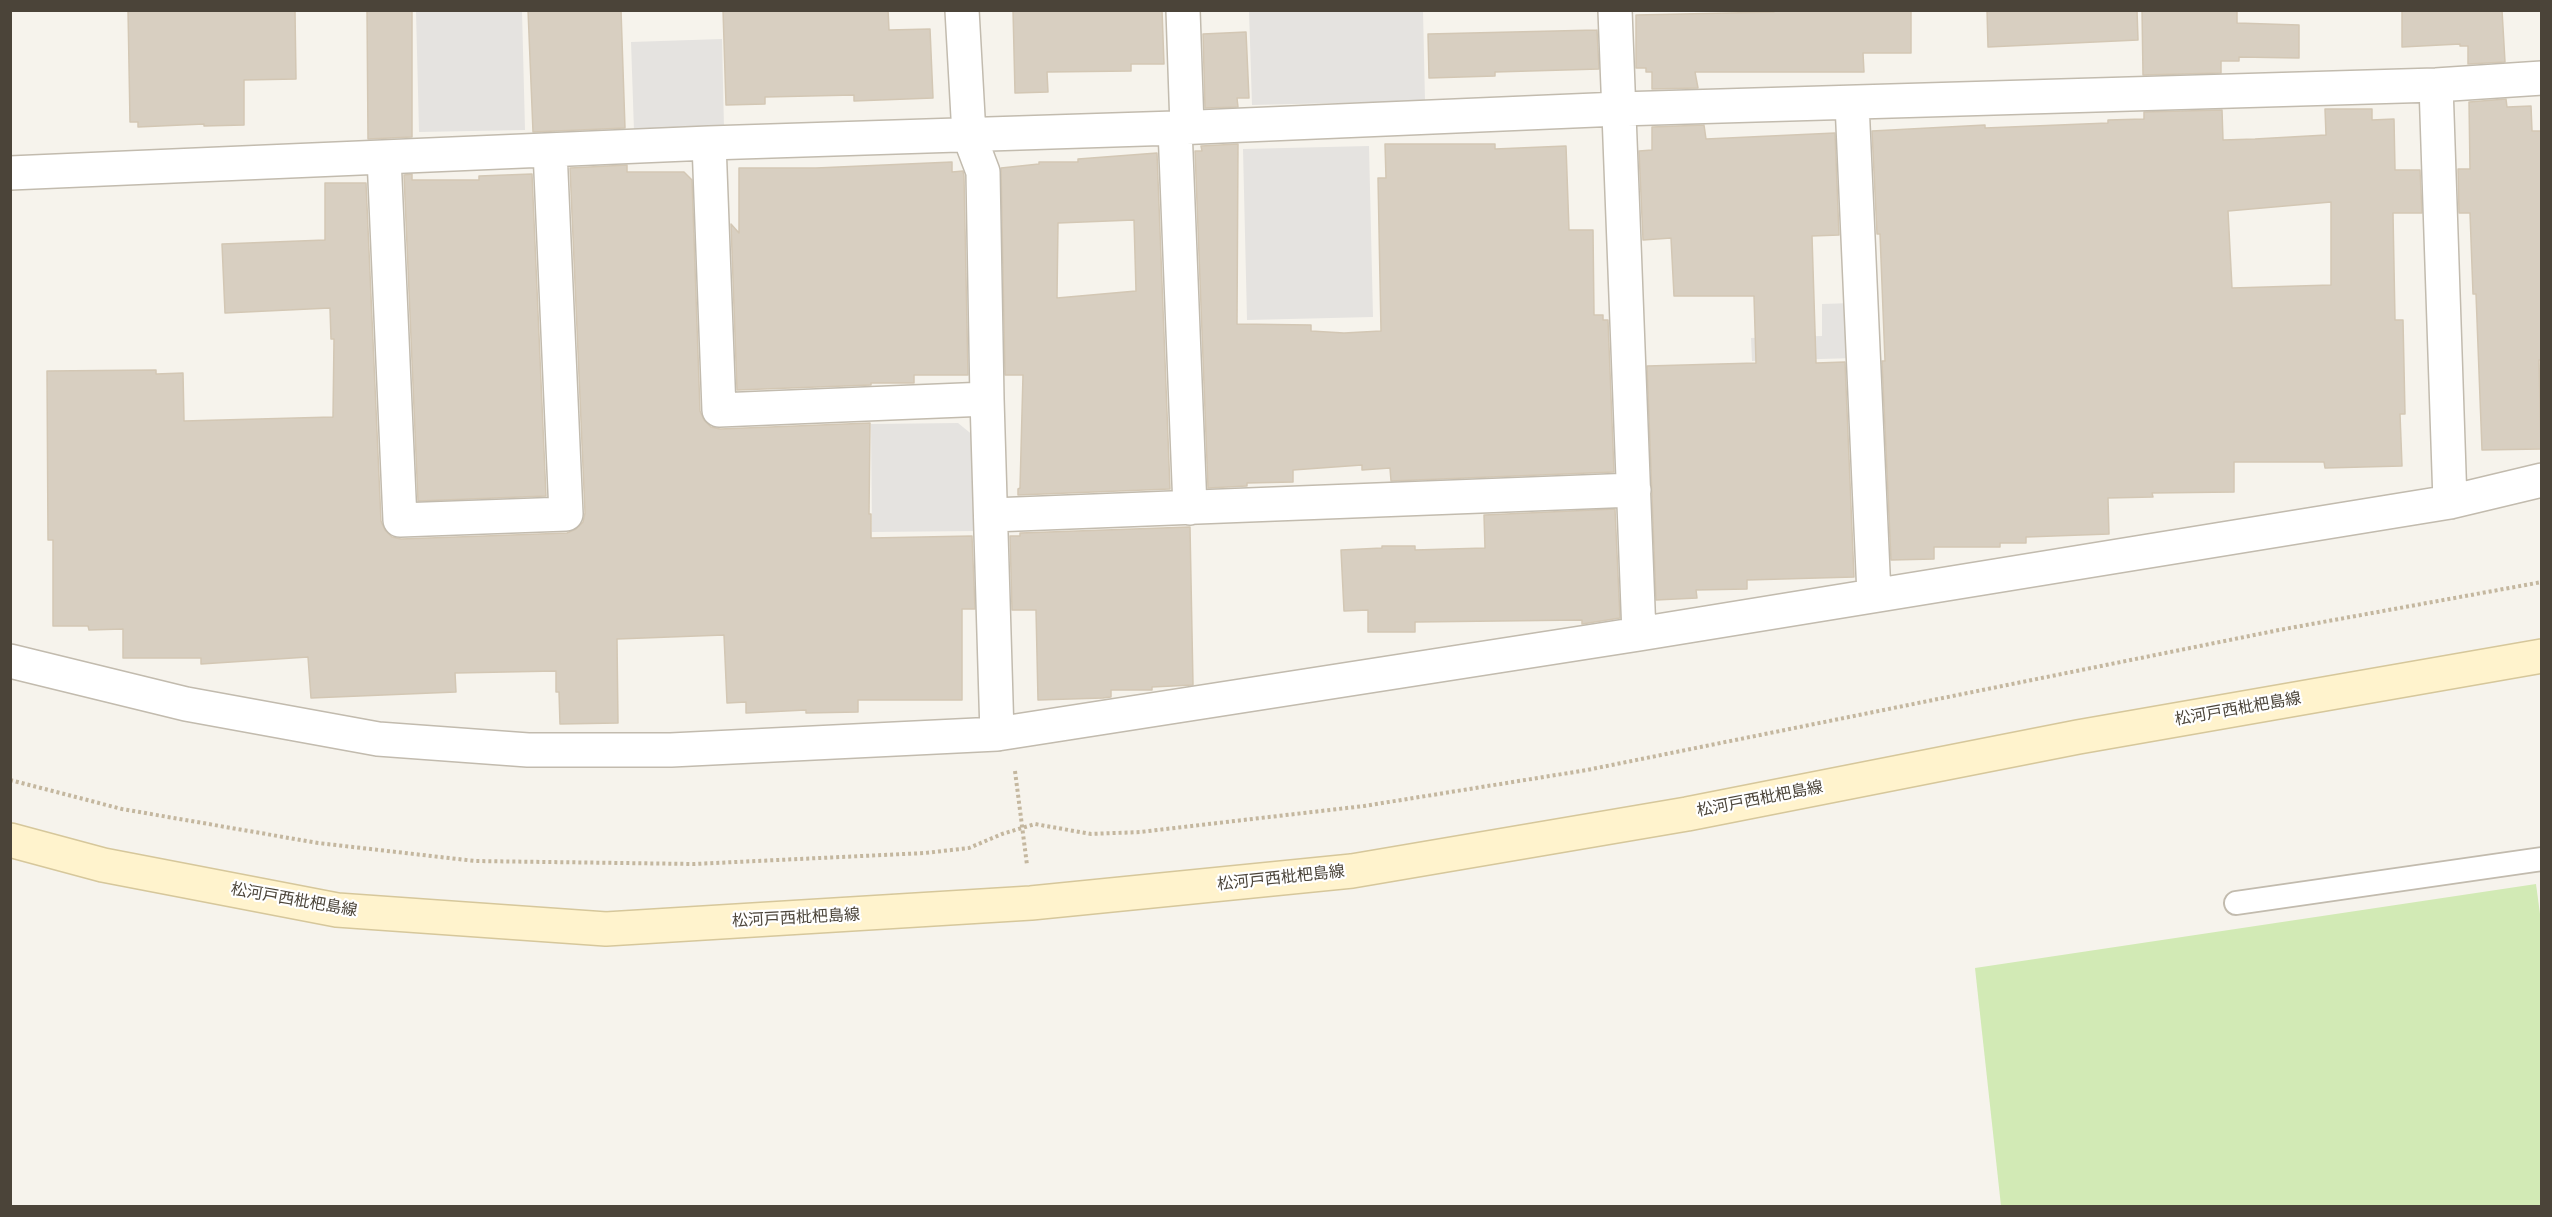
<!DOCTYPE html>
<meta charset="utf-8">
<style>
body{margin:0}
#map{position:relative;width:2552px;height:1217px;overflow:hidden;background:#f6f3ec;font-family:Raleway,sans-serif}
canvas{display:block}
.frame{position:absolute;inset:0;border:12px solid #4b4439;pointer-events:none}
</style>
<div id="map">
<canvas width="2552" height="1217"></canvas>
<div class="frame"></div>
</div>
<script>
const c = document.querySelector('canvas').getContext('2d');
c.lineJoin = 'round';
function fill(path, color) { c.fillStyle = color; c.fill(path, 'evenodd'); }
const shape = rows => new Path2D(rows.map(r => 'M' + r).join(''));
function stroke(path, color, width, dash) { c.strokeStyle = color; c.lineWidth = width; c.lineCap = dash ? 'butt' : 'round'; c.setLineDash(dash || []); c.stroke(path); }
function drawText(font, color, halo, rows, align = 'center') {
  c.font = font + ' Raleway,"Noto Sans JP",sans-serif'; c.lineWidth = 4.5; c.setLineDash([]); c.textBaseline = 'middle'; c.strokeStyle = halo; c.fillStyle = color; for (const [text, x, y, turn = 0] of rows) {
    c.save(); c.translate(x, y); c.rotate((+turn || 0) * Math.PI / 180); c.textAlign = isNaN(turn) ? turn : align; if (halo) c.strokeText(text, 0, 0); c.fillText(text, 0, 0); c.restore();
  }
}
const green = shape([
 [2536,884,2542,929,2541,1206,2001,1206,1975,968]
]);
const parking = shape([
 [416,11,522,11,525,130,419,132],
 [1249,11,1423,11,1425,101,1252,105],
 [722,39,724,128,634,131,631,42],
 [1369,146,1373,317,1247,320,1243,149],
 [1853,303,1855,358,1752,361,1751,338,1822,336,1822,304],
 [958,423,974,436,975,531,872,532,871,424]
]);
const building = shape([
 [128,10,295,10,296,79,244,80,244,125,204,126,204,124,138,127,138,122,130,122,128,10],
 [367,10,412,10,412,137,368,139,367,10],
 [528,10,621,10,625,128,533,132,528,10],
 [723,10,888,10,889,30,930,29,933,98,854,101,854,95,765,97,765,104,726,105,723,10],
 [1013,10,1162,10,1164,64,1131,64,1131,71,1047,72,1048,92,1015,93,1013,10],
 [1774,10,1911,10,1911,53,1863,53,1864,72,1695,72,1698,88,1652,89,1652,72,1646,72,1646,68,1636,68,1636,15,1774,12,1774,10],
 [1987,10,2137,10,2138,40,1988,47,1987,10],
 [2142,10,2237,10,2237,23,2299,25,2299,58,2239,57,2239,61,2221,61,2221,73,2143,75,2142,10],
 [2402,10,2502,10,2505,62,2468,64,2468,46,2460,46,2460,44,2402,47,2402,10],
 [1597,30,1599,69,1495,72,1495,76,1429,78,1428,34,1597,30],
 [1246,32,1249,98,1237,98,1238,107,1205,108,1203,34,1246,32],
 [2506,99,2507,107,2531,106,2532,131,2541,131,2541,360,2539,360,2541,449,2482,450,2476,294,2473,294,2470,213,2459,213,2458,169,2470,169,2469,102,2506,99],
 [2325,109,2372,109,2372,120,2394,119,2395,170,2420,170,2422,213,2393,213,2395,320,2403,320,2405,414,2400,414,2402,466,2325,468,2324,462,2234,462,2234,492,2152,493,2153,497,2108,498,2109,534,2026,537,2026,543,2000,543,2000,547,1934,547,1934,559,1891,560,1882,361,1885,361,1880,234,1877,234,1872,131,1985,125,1985,128,2108,123,2108,120,2144,119,2144,112,2222,110,2223,140,2255,139,2326,135,2325,109],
 [2331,202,2331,285,2232,288,2228,211,2331,202],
 [1704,125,1706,139,1835,133,1839,235,1812,236,1816,363,1845,362,1854,577,1747,580,1747,589,1696,590,1697,598,1656,600,1647,366,1756,363,1754,296,1674,296,1671,238,1643,240,1639,151,1652,150,1652,127,1704,125],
 [1238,144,1237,324,1311,325,1311,331,1344,333,1381,331,1378,178,1386,178,1385,144,1495,144,1495,149,1566,146,1569,230,1593,230,1594,315,1603,315,1603,320,1608,320,1614,472,1391,481,1390,468,1362,470,1362,465,1293,470,1293,482,1247,483,1247,486,1208,488,1195,151,1202,151,1201,146,1238,144],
 [1157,153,1170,489,1018,495,1018,489,1020,488,1023,375,1005,375,1001,168,1039,164,1039,162,1078,162,1078,159,1157,153],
 [1134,220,1136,291,1057,298,1058,223,1134,220],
 [952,162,952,172,963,171,964,176,968,375,914,375,914,383,871,383,871,385,737,390,731,224,739,233,739,168,816,168,952,162],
 [627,165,627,172,684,172,692,180,700,411,704,420,711,427,720,429,870,423,869,514,871,514,871,538,972,536,975,609,962,609,962,700,858,700,858,712,806,713,806,710,746,713,746,702,727,703,724,635,617,639,618,723,560,724,559,692,556,692,556,671,455,673,456,692,311,698,308,657,201,664,201,658,123,658,123,629,89,630,88,626,53,626,53,540,48,540,47,371,156,370,156,374,183,373,184,421,333,417,334,339,331,339,330,308,225,313,222,244,325,240,325,183,366,183,381,521,385,530,392,537,401,539,567,533,576,529,583,522,585,513,570,168,627,165],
 [412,174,412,180,479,180,479,176,532,174,546,496,418,501,404,175,412,174],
 [1615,509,1620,618,1582,624,1582,620,1415,622,1415,632,1368,632,1368,610,1344,611,1341,550,1382,548,1382,546,1415,546,1415,550,1485,548,1484,515,1615,509],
 [1190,527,1193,685,1152,687,1152,690,1111,690,1111,697,1103,698,1038,700,1036,610,1012,610,1010,536,1020,536,1020,533,1190,527]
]);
const path = shape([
 [1015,771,1027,865],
 [10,780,122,809,318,843,475,861,694,864,925,853,969,848,1002,834,1035,824,1091,834,1140,832,1364,806,1587,770,2279,630,2542,582]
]);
const service = shape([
 [2236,903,2542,859]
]);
const minor = shape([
 [962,10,969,135,983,172,987,399,997,734],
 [1183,10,1187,127],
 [1615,10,1639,634],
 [2436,85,2450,502],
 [1852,103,1874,595],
 [1175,128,1190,508],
 [709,143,719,410,987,399],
 [384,157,400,520,566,514,550,150],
 [10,173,709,143,1175,128,1619,109,2436,85,2542,78],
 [992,515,1634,490],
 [10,661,186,704,378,739,528,750,671,750,997,734,1639,634,2450,502,2542,480]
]);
const secondary = shape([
 [10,840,103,865,337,910,606,929,1031,903,1352,871,1687,814,2078,737,2542,656]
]);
const streetNames = [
 ["松河戸西枇杷島線",2238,709,-10],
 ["松河戸西枇杷島線",1760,799,-11],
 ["松河戸西枇杷島線",1281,878,-6],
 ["松河戸西枇杷島線",294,900,10],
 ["松河戸西枇杷島線",796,918,-3]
];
fill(green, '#d2eab5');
fill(parking, '#e5e3e0');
fill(building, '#d8cfc1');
stroke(building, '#d3c7b4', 1.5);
stroke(service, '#c2bbae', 26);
stroke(minor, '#c2bbae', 36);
stroke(secondary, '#d6c79b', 36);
stroke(path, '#c4b79f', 4, [3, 3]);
stroke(service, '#fff', 22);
stroke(minor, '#fff', 33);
stroke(secondary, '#fff3cd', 33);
drawText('16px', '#4b4439', '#fff', streetNames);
</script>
